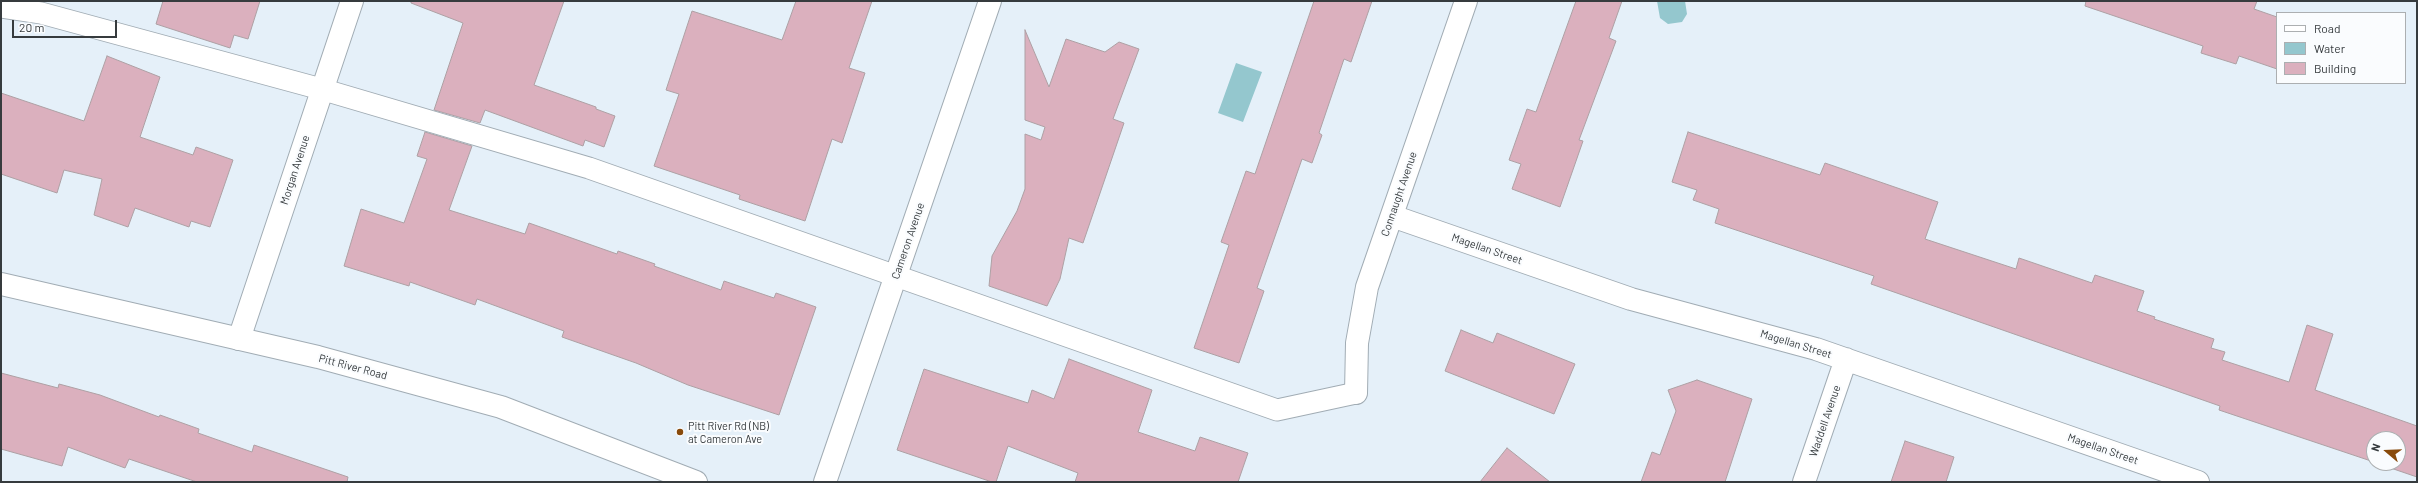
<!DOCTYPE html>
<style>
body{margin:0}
#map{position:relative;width:2418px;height:483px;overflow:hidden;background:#e5f0f9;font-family:Barlow,sans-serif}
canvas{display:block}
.frame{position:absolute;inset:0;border:2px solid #363b3e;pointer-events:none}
.legend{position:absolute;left:2276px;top:12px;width:130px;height:72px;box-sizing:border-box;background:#fafcfe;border:1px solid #acafb1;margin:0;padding:5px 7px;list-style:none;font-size:12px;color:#363b3e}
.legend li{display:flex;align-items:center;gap:8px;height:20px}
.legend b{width:20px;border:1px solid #acafb1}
.north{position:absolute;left:2366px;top:431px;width:40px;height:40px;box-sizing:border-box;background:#fafcfe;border:1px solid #acafb1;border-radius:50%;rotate:289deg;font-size:11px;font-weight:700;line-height:16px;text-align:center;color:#363b3e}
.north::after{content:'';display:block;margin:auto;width:14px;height:18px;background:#884a0b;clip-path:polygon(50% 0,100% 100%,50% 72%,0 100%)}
.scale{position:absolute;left:12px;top:20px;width:105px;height:18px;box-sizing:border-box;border:2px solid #363b3e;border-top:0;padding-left:5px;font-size:12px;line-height:14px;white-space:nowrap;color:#363b3e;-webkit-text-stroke:3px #fafcfe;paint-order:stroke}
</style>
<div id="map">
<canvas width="2418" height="483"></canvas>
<div class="frame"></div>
<ul class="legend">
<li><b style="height:5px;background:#fff"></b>Road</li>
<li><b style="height:11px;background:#94c7ce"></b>Water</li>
<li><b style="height:11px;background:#dbb0be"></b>Building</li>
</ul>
<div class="north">N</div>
<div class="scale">20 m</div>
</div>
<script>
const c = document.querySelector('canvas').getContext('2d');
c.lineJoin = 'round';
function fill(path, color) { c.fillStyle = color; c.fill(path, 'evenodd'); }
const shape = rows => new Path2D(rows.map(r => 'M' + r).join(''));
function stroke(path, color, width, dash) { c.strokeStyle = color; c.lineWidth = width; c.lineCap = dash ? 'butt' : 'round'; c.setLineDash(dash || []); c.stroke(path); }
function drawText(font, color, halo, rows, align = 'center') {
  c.font = font + ' Barlow,sans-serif'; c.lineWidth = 4; c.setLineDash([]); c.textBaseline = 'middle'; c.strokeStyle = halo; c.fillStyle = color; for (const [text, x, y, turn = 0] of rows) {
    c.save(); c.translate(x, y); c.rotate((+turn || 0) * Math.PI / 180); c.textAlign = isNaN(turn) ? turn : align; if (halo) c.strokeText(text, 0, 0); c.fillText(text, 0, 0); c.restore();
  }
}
const water = shape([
 [1657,1,1685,1,1687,14,1682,22,1668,24,1660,18],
 [1236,63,1262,72,1243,122,1218,113]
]);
const building = shape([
 [163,1,260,1,248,39,234,35,230,48,156,24,163,1],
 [411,1,564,1,534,85,596,107,596,109,615,116,604,147,585,140,583,146,485,110,480,123,434,110,463,23,411,3,411,1],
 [796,1,872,1,849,68,865,73,842,143,832,139,805,221,739,199,740,195,654,166,679,94,666,90,692,11,782,40,796,1],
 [1314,1,1372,1,1351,62,1344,59,1319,133,1322,135,1312,163,1302,159,1257,288,1264,291,1239,363,1194,348,1229,245,1221,242,1246,171,1255,174,1314,1],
 [1576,1,1622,1,1609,38,1616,41,1579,140,1583,141,1560,207,1512,189,1521,164,1509,160,1527,109,1536,112,1576,1],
 [2086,1,2257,1,2254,9,2277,17,2277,69,2239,56,2236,64,2201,53,2203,46,2085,6,2086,1],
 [1025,30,1049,87,1066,39,1105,52,1119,42,1139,49,1113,119,1124,123,1083,243,1069,238,1060,279,1047,306,989,286,992,256,1017,211,1025,189,1025,134,1041,140,1045,127,1025,120,1025,30],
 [107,56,160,77,140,137,193,155,196,147,233,160,210,227,191,221,189,227,135,208,128,227,94,215,102,179,64,170,57,193,1,174,1,93,84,121,107,56],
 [425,132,472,146,449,210,525,234,529,223,617,254,618,251,655,264,654,266,721,290,724,281,774,298,776,293,816,307,779,415,688,385,636,363,562,337,564,331,477,299,475,305,410,282,409,286,344,266,361,209,404,223,427,159,417,156,425,132],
 [1688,132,1820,175,1825,163,1938,202,1925,239,2016,269,2019,258,2092,283,2095,275,2144,291,2137,311,2155,317,2154,319,2214,339,2211,348,2225,352,2222,360,2289,382,2307,325,2333,334,2315,390,2417,426,2417,477,2376,463,2398,463,2398,439,2374,439,2374,462,2219,410,2220,406,1871,284,1874,276,1715,223,1719,209,1693,200,1697,190,1672,182,1688,132],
 [1461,330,1493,343,1497,333,1575,364,1554,414,1445,371,1461,330],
 [1069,359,1152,390,1138,432,1195,451,1200,437,1248,453,1238,482,1075,482,1078,473,1008,446,996,482,992,482,897,450,924,369,1028,403,1032,390,1054,399,1069,359],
 [1,373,58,388,59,384,100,395,159,417,160,415,199,429,198,433,252,452,254,445,348,477,347,482,197,482,129,459,125,468,68,447,62,466,1,449,1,373],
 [1697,380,1752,399,1725,482,1641,482,1652,452,1660,455,1676,411,1668,390,1697,380],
 [1905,441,1954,457,1946,482,1891,482,1905,441],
 [1507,448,1550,482,1480,482,1507,448]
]);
const service = shape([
 [1,7,41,13,321,89,589,168,1277,410,1356,393]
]);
const minor = shape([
 [1392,216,1631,299,1816,349,2198,482],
 [239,339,352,1],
 [1356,393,1357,343,1367,287,1466,1],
 [825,482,990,1],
 [1804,482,1846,359]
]);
const secondary = shape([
 [1,284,318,357,501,407,696,482]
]);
const markers = [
 [680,432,4,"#884a0b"]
];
const streetNames = [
 ["Morgan Avenue",295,170,-72],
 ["Connaught Avenue",1399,194,-71],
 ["Cameron Avenue",908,241,-71],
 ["Magellan Street",1487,249,19],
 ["Magellan Street",1796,344,17],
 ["Pitt River Road",353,367,15],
 ["Waddell Avenue",1825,421,-71],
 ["Magellan Street",2103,449,19]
];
const poiNames = [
 ["Pitt River Rd (NB)",688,426],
 ["at Cameron Ave",688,439]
];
fill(water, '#94c7ce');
fill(building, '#dbb0be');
stroke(building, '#ada0a4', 1);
stroke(service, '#a1acb4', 23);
stroke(minor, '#a1acb4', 24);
stroke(secondary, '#a1acb4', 24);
stroke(service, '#fff', 21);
stroke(minor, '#fff', 22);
stroke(secondary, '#fff', 22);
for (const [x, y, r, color] of markers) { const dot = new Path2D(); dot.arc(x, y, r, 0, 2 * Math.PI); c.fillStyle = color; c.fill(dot); stroke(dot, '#fafcfe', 1.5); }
drawText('11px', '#363b3e', '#fafcfe', streetNames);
drawText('11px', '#363b3e', '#fafcfe', poiNames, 'left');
</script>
